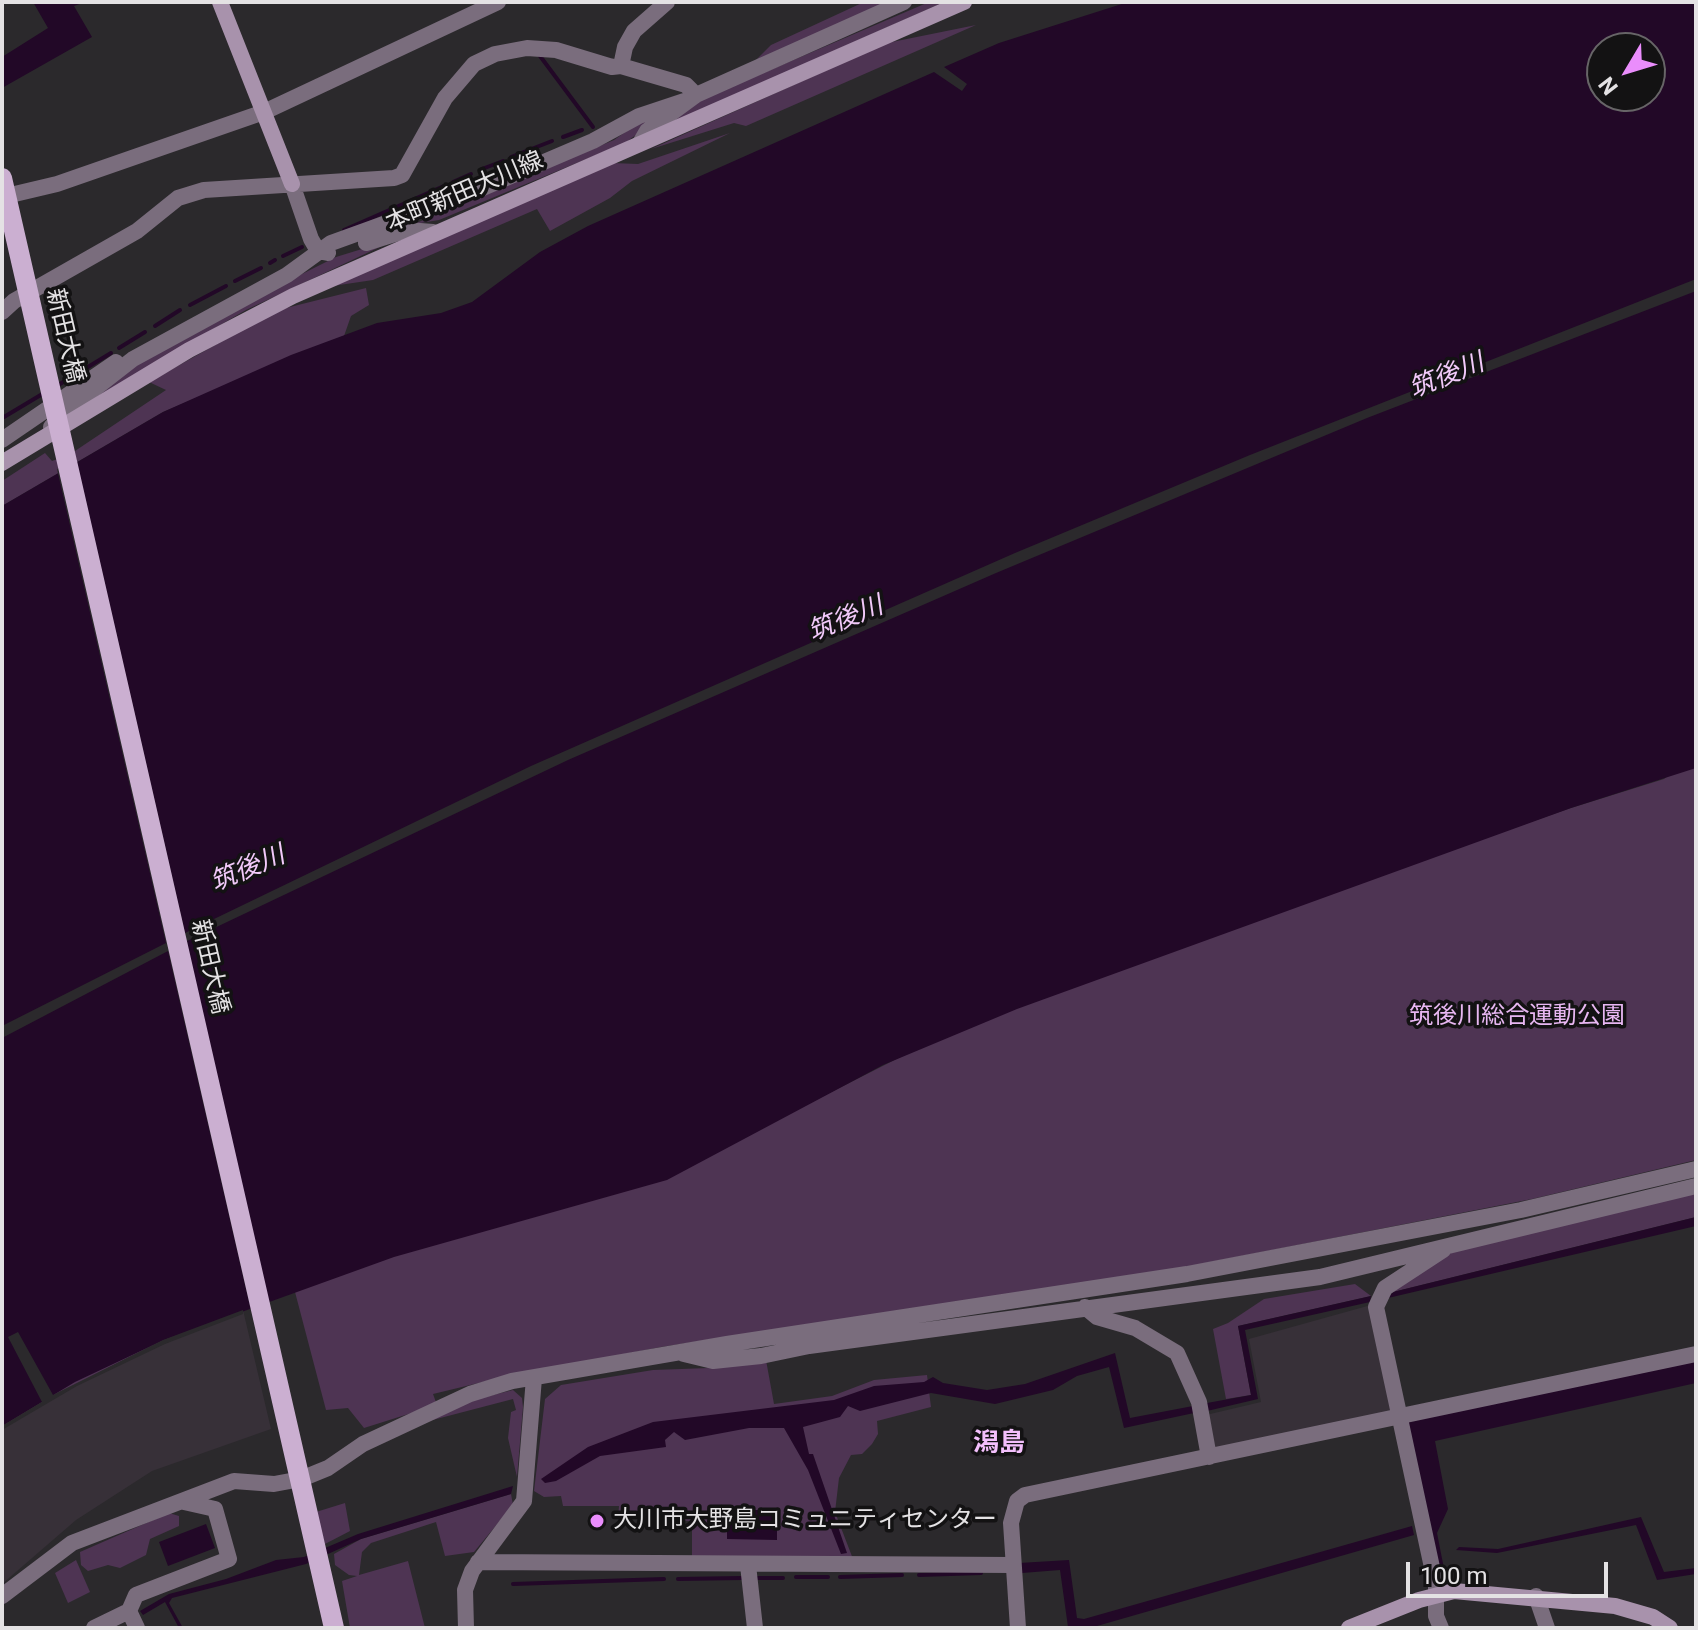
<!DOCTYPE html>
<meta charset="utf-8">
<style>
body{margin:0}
#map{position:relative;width:1698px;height:1630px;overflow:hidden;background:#2b292c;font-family:Roboto,sans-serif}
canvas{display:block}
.frame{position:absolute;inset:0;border:4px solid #e4e2e4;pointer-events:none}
.north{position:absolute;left:1586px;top:32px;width:80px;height:80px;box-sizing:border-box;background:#131213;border:2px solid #676567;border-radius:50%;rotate:232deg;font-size:22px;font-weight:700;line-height:32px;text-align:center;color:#e4e2e4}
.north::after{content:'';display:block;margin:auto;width:28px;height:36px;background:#ea8dfc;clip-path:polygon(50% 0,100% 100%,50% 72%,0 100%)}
.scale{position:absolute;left:1406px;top:1562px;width:202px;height:36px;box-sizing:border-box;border:4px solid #e4e2e4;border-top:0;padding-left:10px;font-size:24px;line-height:28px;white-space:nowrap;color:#e4e2e4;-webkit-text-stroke:6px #131213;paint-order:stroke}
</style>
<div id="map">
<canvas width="1698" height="1630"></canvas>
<div class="frame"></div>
<div class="north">N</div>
<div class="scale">100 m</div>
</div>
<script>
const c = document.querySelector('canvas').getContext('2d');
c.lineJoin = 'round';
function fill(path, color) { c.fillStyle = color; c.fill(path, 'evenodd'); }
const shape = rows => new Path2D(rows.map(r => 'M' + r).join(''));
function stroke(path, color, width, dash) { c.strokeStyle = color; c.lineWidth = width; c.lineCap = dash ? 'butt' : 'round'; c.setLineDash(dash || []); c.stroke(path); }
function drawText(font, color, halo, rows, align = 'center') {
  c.font = font + ' Roboto,"Noto Sans JP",sans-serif'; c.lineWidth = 7; c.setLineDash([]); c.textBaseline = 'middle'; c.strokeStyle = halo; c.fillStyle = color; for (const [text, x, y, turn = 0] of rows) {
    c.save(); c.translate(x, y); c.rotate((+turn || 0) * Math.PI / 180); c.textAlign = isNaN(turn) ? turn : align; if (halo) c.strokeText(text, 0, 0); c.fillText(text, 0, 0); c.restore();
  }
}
const built = shape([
 [1371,1305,1394,1413,1212,1453,1206,1415,1261,1402,1249,1339],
 [243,1310,271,1429,152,1471,76,1520,2,1584,2,1399,75,1382]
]);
const green = shape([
 [864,2,893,2,750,66,771,45],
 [929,2,944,2,657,130,686,106],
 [976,25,746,126,734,123,651,149,887,43],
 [669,110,625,143,439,220,414,224,614,140,641,121],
 [730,133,632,181,610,198,550,231,537,209,373,280,326,287,612,163,638,164],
 [401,237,246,310,77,408,133,366,238,306,336,257],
 [366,288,369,305,351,316,344,336,163,412,2,506,2,481,45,453,52,461,69,455,166,390,149,382,278,310],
 [1696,754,1696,1160,1532,1199,1191,1266,661,1347,491,1380,433,1394,437,1405,364,1428,348,1408,326,1410,295,1292,164,1340,53,1395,90,1358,786,1115,1011,1001,1571,808,1664,779],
 [1696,1192,1696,1217,1393,1292,1451,1251],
 [1355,1284,1371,1296,1238,1326,1251,1395,1226,1399,1213,1329,1228,1323,1264,1299],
 [766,1360,774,1404,832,1396,874,1380,927,1375,931,1407,877,1421,878,1434,872,1444,862,1454,851,1455,839,1478,835,1512,853,1559,692,1559,692,1521,618,1518,619,1506,563,1506,561,1496,544,1497,534,1491,545,1399,561,1385,653,1370,709,1368],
 [513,1390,522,1398,523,1407,517,1477,508,1438,511,1412,516,1410,513,1399,425,1422,473,1400],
 [511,1494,513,1505,474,1552,445,1556,436,1522,371,1543,362,1552,359,1575,408,1561,425,1628,350,1628,342,1581,357,1576,349,1575,335,1565,334,1554,361,1539],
 [345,1503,350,1531,325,1544,316,1512],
 [169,1513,179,1516,179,1526,150,1539,146,1555,120,1568,108,1565,88,1571,81,1565,80,1552],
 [76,1560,90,1592,68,1603,55,1573]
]);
const water = shape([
 [33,2,85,2,74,6,92,37,2,88,2,57,48,28],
 [1128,2,1696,2,1696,768,1571,808,1017,1009,883,1065,667,1180,394,1257,164,1340,75,1382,2,1426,2,506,163,412,291,355,377,323,441,313,472,302,540,252,588,226,934,72,962,91,967,84,944,67,999,43],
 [1602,48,1650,48,1650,96,1602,96],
 [1696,1217,1696,1226,1388,1298,1393,1292],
 [1371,1296,1370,1302,1245,1330,1258,1399,1207,1411,1207,1403,1251,1395,1238,1326],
 [1115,1353,1130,1418,1193,1406,1194,1413,1124,1428,1109,1367,1077,1376,1053,1390,995,1404,931,1393,860,1411,848,1406,840,1417,803,1427,809,1454,813,1454,847,1553,841,1554,808,1470,784,1428,749,1428,685,1440,674,1432,665,1440,666,1447,600,1456,556,1481,545,1483,541,1479,588,1447,653,1422,834,1400,874,1386,924,1382,933,1377,943,1383,987,1390,1025,1384],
 [1696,1360,1696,1383,1435,1441,1448,1509,1437,1533,1447,1584,1441,1585,1408,1422],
 [513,1486,511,1494,361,1539,306,1564,172,1598,169,1603,183,1628,179,1628,165,1602,143,1615,140,1611,169,1594,226,1579,276,1560,304,1557,358,1534],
 [727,1510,777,1510,777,1540,727,1539],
 [1641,1517,1664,1572,1696,1568,1696,1574,1657,1580,1636,1525,1497,1553,1456,1550,1459,1547,1498,1549],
 [206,1524,215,1548,168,1566,159,1542],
 [1412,1526,1414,1535,1090,1628,1068,1627,1060,1570,1022,1573,1019,1563,1069,1560,1077,1618,1084,1619]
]);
const pier = shape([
 [1696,279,1696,291,1367,418,996,573,568,760,187,941,251,1311,168,951,2,1038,2,1026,166,943,57,469,76,458,185,933,531,766,1015,553,1250,455],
 [243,1310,243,1314,165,1344,77,1386,2,1430,2,1426,42,1402,8,1337,18,1332,53,1395,163,1340]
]);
const stream = shape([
 [540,56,593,127],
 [563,137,582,130],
 [511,157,552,141],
 [482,169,503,161],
 [453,182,471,174],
 [344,230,444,186],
 [283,256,302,247],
 [270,263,275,260],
 [235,281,261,268],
 [190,305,226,286],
 [155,326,180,310],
 [119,348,145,332],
 [55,387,111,353],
 [4,417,44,393],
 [919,1575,981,1573],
 [796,1577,828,1577],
 [840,1577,902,1575],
 [756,1578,783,1578],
 [678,1579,742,1578],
 [513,1584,664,1579]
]);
const street = shape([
 [621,66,686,85,696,95,647,131,640,143],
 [696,95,904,2],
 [292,184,311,239,318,251,328,253],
 [2,197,57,184,264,112,498,2],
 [366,243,407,230,433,232],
 [2,312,14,301,137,231,178,198,204,190,394,178,402,175,445,98,474,64,495,54,527,48,556,50,612,67,621,66,625,47,634,31,667,2],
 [51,427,65,412,133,359,287,275,331,243,483,188,593,141,639,116,684,101],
 [2,440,116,362],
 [1085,1307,1097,1317,1135,1328,1177,1353,1199,1402,1209,1457],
 [684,1354,713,1361,761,1356,809,1346,1320,1277,1696,1186],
 [478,1562,1012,1565],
 [748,1565,755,1628],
 [2,1596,72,1543,234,1481,274,1484,301,1479,328,1468,363,1444,470,1394,512,1381,727,1344,1187,1274,1521,1210,1696,1169],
 [1536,1596,1547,1628],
 [94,1628,129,1611],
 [137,1628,129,1611,136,1595,229,1559,215,1509,184,1502],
 [466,1628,465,1590,472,1571,524,1501,534,1378],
 [1018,1628,1011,1523,1017,1501,1025,1495,1696,1354],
 [1441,1628,1436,1616,1436,1586,1376,1307,1385,1288,1443,1250]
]);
const secondary = shape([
 [220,2,292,184],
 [2,463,189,350,293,296,964,2],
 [1349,1628,1419,1600,1454,1591,1615,1606,1653,1617,1670,1628]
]);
const primaryBridge = shape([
 [2,178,334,1628]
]);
const markers = [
 [597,1521,8,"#ea8dfc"]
];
const streetNames = [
 ["本町新田大川線",465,193,-23],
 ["新田大橋",64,336,77],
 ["新田大橋",209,967,77]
];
const parkNames = [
 ["筑後川総合運動公園",1517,1017]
];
const poiNames = [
 ["大川市大野島コミュニティセンター",613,1521]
];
const waterNames = [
 ["筑後川",1447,377,-22],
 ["筑後川",846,620,-22],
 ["筑後川",248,870,-23]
];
const neighbourhoodNames = [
 ["潟島",999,1444]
];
fill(built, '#373038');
fill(green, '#4e3453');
fill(water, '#220827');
fill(pier, '#2b292c');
stroke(stream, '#220827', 4);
stroke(street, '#7a6d7d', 16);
stroke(secondary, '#a892ac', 16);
stroke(primaryBridge, '#cbafd1', 20);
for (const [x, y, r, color] of markers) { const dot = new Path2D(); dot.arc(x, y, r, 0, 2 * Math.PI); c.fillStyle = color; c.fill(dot); stroke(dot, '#131213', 3); }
drawText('24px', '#e4e2e4', '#131213', streetNames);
drawText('24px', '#e8b7f2', '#131213', parkNames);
drawText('24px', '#e4e2e4', '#131213', poiNames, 'left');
drawText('italic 26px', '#f2cafa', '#131213', waterNames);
drawText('bold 26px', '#f3bffc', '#131213', neighbourhoodNames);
</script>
